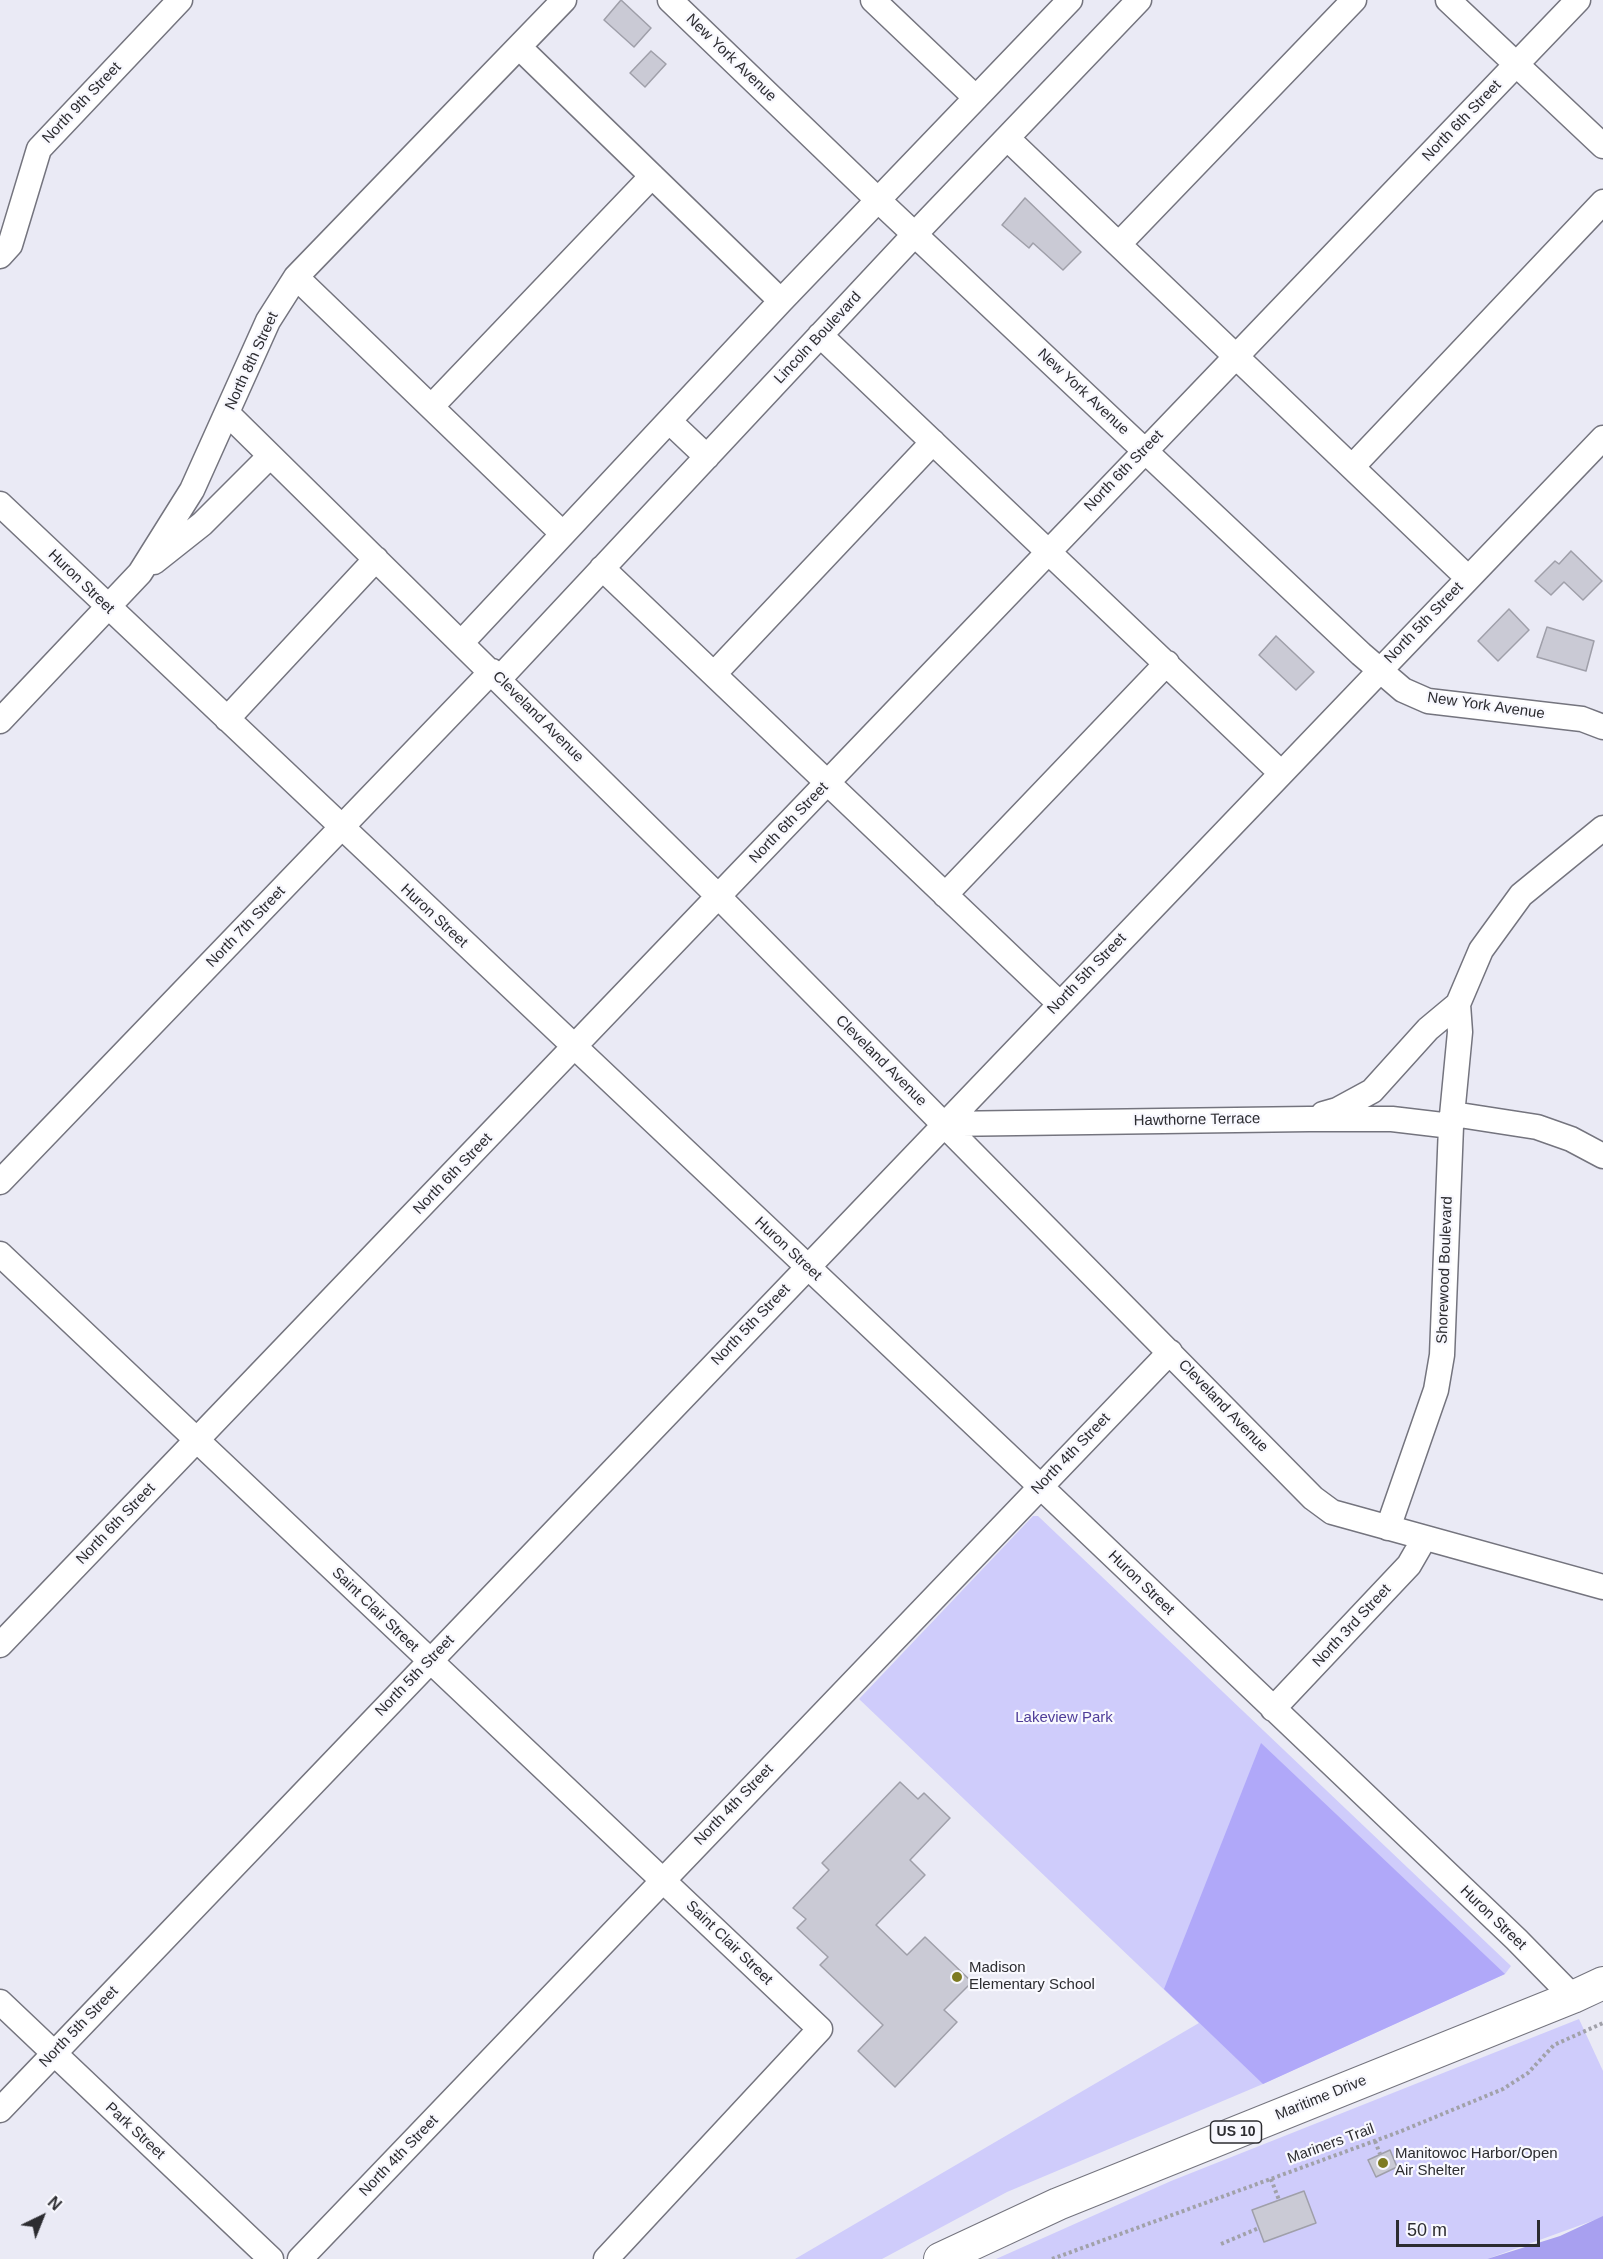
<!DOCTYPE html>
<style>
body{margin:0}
#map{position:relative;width:1603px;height:2259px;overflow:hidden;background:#eaeaf5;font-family:Helvetica,sans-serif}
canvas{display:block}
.north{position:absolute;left:12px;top:2187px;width:60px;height:60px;-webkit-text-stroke:4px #f8f8fe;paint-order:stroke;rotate:43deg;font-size:16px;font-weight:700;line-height:24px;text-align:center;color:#2c2c30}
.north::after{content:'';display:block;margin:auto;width:21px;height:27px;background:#2c2c30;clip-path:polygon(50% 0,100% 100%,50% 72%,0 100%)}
.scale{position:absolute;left:1396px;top:2220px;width:144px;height:27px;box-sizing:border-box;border:3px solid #2c2c30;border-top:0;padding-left:8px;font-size:18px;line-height:21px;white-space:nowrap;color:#2c2c30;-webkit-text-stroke:4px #f8f8fe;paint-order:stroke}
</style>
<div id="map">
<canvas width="1603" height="2259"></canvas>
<div class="north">N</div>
<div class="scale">50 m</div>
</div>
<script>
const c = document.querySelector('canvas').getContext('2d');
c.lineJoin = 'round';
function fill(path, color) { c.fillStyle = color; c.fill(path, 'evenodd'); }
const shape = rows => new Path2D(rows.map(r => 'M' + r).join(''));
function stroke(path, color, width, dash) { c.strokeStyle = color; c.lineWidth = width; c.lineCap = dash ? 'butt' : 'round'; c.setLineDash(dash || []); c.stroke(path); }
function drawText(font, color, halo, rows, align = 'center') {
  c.font = font + ' Helvetica,sans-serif'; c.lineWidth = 4.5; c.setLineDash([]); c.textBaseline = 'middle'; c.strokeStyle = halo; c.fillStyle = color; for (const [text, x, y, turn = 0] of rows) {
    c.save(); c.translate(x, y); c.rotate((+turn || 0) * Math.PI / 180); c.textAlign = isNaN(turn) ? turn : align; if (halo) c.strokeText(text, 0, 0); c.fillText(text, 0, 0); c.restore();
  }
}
const green = shape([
 [1033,1516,1038,1516,1511,1966,1505,1974,1263,2084,1007,2192,882,2259,795,2259,1199,2023,859,1699],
 [1579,2019,1603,2071,1603,2217,1487,2259,996,2259,1171,2181]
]);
const forest = shape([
 [1261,1743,1505,1974,1263,2084,1164,1989]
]);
const water = shape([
 [1603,2216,1603,2259,1487,2259,1560,2236]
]);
const building = shape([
 [621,0,651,28,634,47,604,20,621,0],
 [651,51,666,64,645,87,630,73,651,51],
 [1025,198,1081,252,1063,270,1033,243,1029,248,1002,225,1025,198],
 [1571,551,1602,581,1583,600,1564,582,1551,595,1535,581,1555,561,1559,564,1571,551],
 [1509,609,1529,630,1498,661,1478,641,1509,609],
 [1547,627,1594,641,1586,671,1537,657,1547,627],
 [1276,636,1314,672,1296,690,1259,655,1276,636],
 [900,1782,918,1799,924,1793,950,1818,910,1860,925,1875,876,1925,907,1955,925,1937,972,1982,944,2010,957,2022,895,2087,858,2051,883,2025,820,1965,828,1957,797,1928,806,1919,793,1908,829,1870,822,1863,900,1782],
 [1390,2150,1397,2167,1376,2177,1368,2160,1390,2150],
 [1304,2191,1316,2223,1264,2242,1252,2210,1304,2191]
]);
const path = shape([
 [1375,2141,1380,2154],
 [1271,2179,1279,2200],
 [1221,2244,1259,2228],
 [1052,2259,1399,2132,1503,2089,1528,2073,1554,2045,1603,2023]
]);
const minor = shape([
 [670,0,878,200,1361,654,1403,690,1428,701,1582,719,1603,727],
 [873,0,976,98],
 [1448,0,1603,146],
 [519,47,781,301],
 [1007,138,1468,578],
 [1119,244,1354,0],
 [0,256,10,245,39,149,180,0],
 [296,277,563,534],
 [820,335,1280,772],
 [431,407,652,176],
 [228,414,719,897,1313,1498,1332,1512,1603,1587],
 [669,421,707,457],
 [1352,467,1603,202],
 [0,504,1040,1486,1516,1939,1573,1997],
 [154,562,202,524,270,456],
 [602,568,1059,1003],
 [462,642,781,301,1070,0],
 [714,674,933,442],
 [499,679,915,234,1139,0],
 [227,719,376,559],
 [0,721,140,573,192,490,268,321,296,277,564,0],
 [945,895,1167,663],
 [1323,1114,1337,1110,1372,1091,1428,1029,1458,1004,1481,950,1521,895,1603,828],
 [1453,1114,1537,1127,1571,1139,1603,1156],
 [944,1124,1309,1119,1392,1119,1451,1126],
 [0,1182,492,671],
 [0,1254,820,2029,606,2259],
 [1388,1528,1436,1390,1442,1355,1451,1126,1460,1032,1458,1004],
 [0,1645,1578,0],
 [1273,1709,1409,1565,1424,1539],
 [0,2002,271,2259],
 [0,2110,1603,438],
 [300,2259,1170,1352]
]);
const major = shape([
 [940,2259,1058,2204,1573,1997,1603,1983]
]);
const markers = [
 [957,1977,6,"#7e7b22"],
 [1383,2163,6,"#7e7b22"]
];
const shields = [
 [1236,2132,51]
];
const shieldNames = [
 ["US 10",1236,2132]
];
const streetNames = [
 ["New York Avenue",731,58,44],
 ["North 9th Street",82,103,-46],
 ["North 6th Street",1462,121,-46],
 ["Lincoln Boulevard",818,338,-47],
 ["North 8th Street",252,361,-65],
 ["New York Avenue",1083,392,43],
 ["North 6th Street",1124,471,-46],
 ["Huron Street",81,582,44],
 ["North 5th Street",1424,623,-46],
 ["New York Avenue",1486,706,8],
 ["Cleveland Avenue",538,717,45],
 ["North 6th Street",789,823,-46],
 ["Huron Street",434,916,43],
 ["North 7th Street",246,927,-46],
 ["North 5th Street",1087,974,-46],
 ["Cleveland Avenue",881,1061,45],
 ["Hawthorne Terrace",1197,1120,-1],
 ["North 6th Street",453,1174,-46],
 ["Huron Street",788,1249,43],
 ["Shorewood Boulevard",1445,1270,-88],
 ["North 5th Street",751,1325,-46],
 ["Cleveland Avenue",1223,1406,46],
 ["North 4th Street",1071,1454,-46],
 ["North 6th Street",116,1524,-46],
 ["Huron Street",1141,1583,44],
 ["Saint Clair Street",375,1610,44],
 ["North 3rd Street",1352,1626,-47],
 ["North 5th Street",415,1676,-46],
 ["North 4th Street",734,1805,-46],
 ["Huron Street",1493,1918,44],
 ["Saint Clair Street",729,1943,44],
 ["North 5th Street",79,2027,-46],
 ["Maritime Drive",1321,2098,-22],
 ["Park Street",135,2131,43],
 ["Mariners Trail",1331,2144,-20],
 ["North 4th Street",399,2156,-46]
];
const parkNames = [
 ["Lakeview Park",1064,1718]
];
const poiNames = [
 ["Madison",969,1968],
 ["Elementary School",969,1985],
 ["Manitowoc Harbor/Open",1395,2154],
 ["Air Shelter",1395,2171]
];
fill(green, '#cfccfb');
fill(forest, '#b0a8f9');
fill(water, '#a8a0f0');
fill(building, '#cacad5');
stroke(building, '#9f9fa9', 1.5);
stroke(minor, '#74747e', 27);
stroke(major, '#74747e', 34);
stroke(path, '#a1a1a9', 4, [3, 3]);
stroke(minor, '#fff', 24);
stroke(major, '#fff', 32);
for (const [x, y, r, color] of markers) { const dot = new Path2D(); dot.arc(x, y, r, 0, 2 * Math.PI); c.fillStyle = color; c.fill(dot); stroke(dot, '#f8f8fe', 2); }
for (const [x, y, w] of shields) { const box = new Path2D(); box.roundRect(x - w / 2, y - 11, w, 22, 4.5); c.fillStyle = '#f8f8fe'; c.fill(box); stroke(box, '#2c2c30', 1.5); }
drawText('bold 14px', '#2c2c30', null, shieldNames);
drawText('15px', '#2c2c30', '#f8f8fe', streetNames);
drawText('15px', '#4e3c98', '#f8f8fe', parkNames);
drawText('15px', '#2c2c30', '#f8f8fe', poiNames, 'left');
</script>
